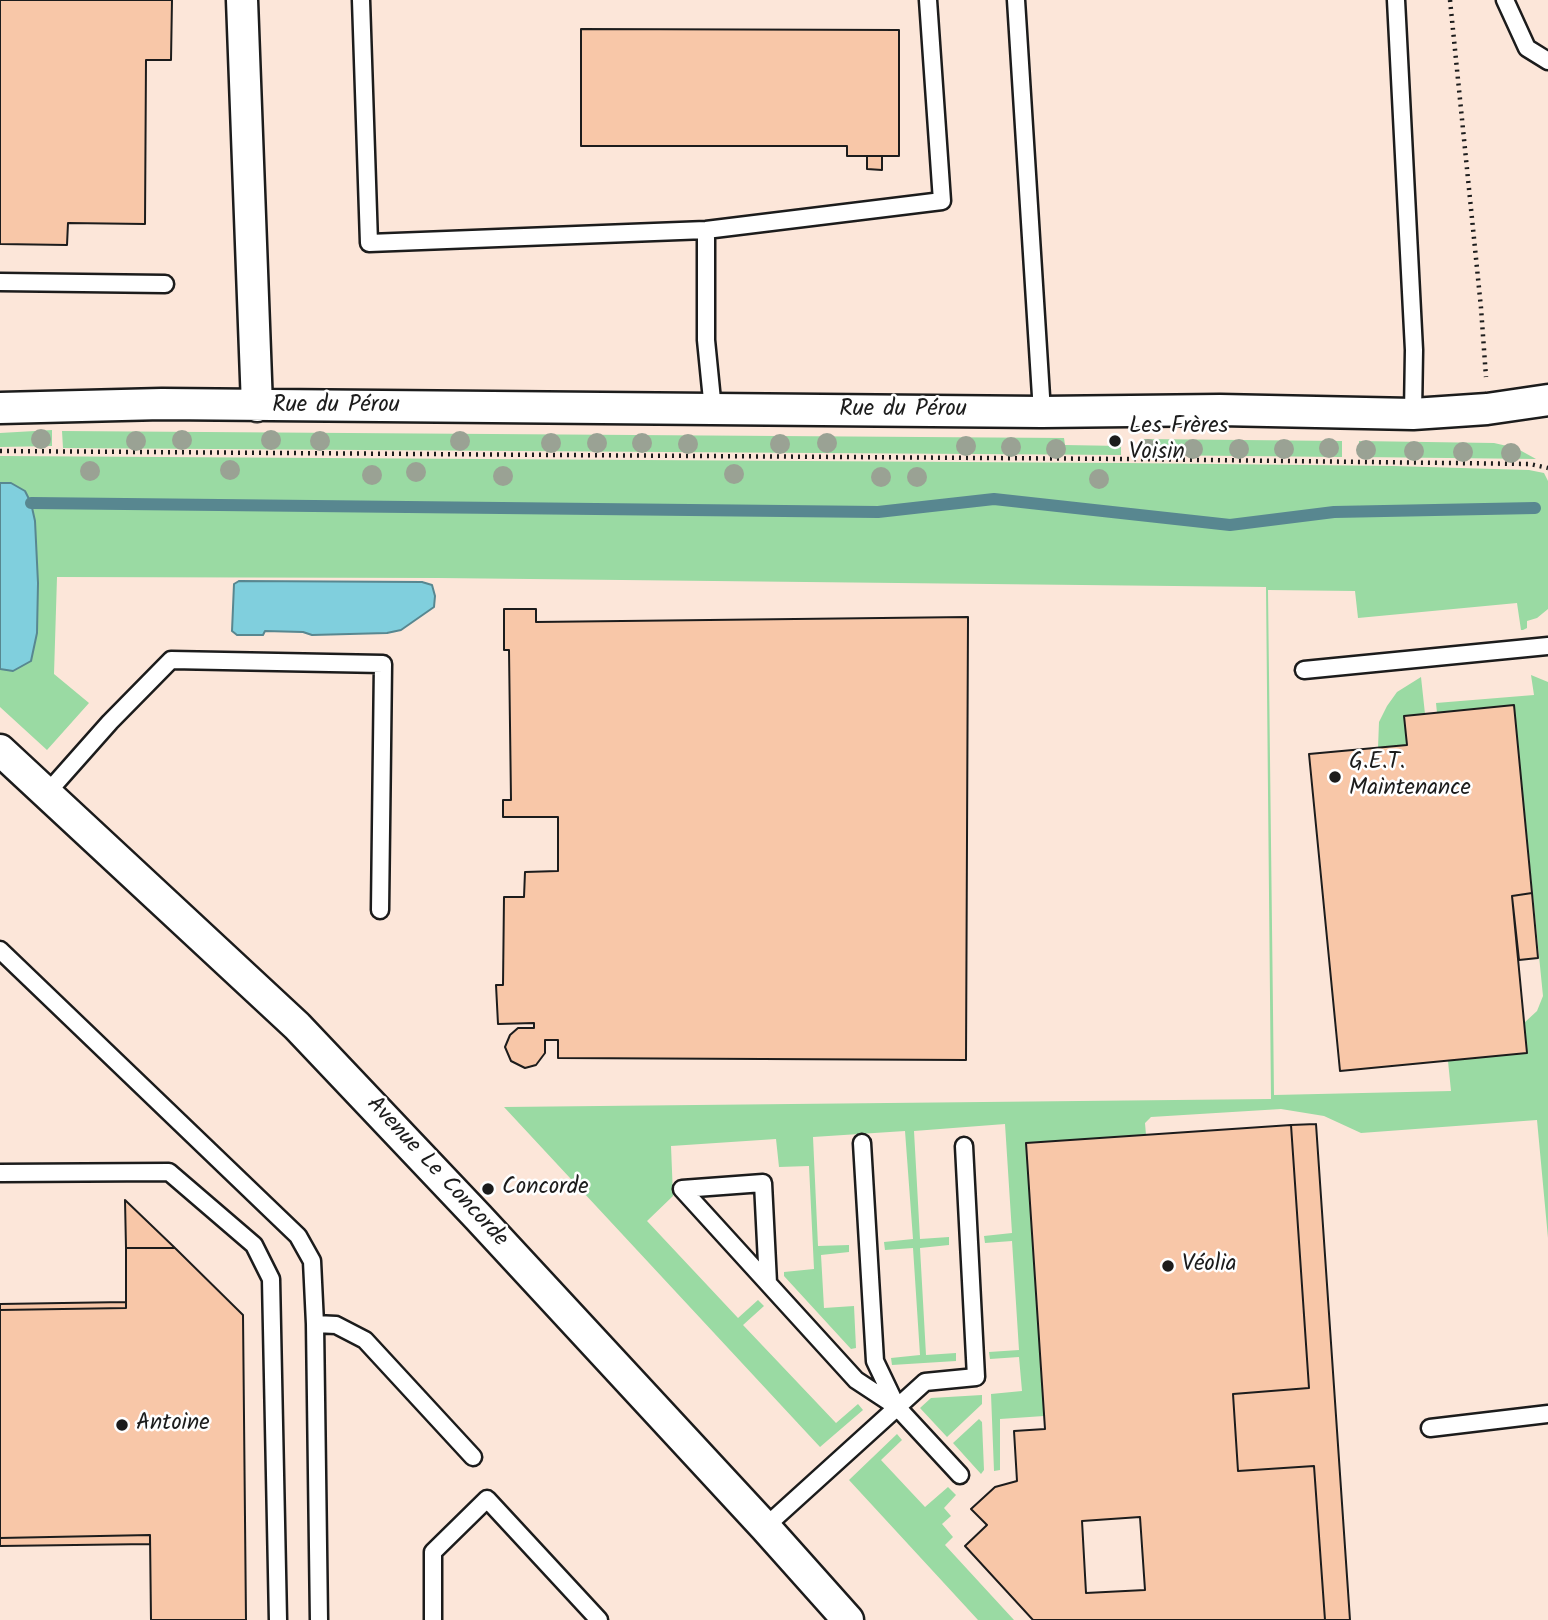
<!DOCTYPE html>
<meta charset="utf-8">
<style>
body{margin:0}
canvas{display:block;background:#fef4ee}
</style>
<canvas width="1548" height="1620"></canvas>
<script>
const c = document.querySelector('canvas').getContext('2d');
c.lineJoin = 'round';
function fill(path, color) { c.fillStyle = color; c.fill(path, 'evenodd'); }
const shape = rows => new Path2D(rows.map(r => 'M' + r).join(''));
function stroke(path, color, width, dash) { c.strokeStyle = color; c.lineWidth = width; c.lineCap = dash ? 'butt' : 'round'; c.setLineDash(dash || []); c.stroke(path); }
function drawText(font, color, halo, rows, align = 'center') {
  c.font = font + ' Kalam,sans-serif'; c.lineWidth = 5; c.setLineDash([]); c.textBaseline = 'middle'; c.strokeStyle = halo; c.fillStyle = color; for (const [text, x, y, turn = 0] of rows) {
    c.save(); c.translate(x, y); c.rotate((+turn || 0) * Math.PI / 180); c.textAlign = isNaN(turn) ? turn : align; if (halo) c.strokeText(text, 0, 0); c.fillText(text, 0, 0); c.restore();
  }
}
const built = shape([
 [0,0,1548,0,1548,1620,0,1620]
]);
const green = shape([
 [52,430,52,446,0,447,0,433],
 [62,431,1064,438,1065,445,1121,446,1121,455,63,448],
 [1142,439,1342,441,1342,457,1141,455],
 [1359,441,1494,443,1516,448,1536,459,1359,457],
 [0,456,1125,463,1393,466,1529,470,1544,473,1548,481,1548,609,1537,618,1527,621,1527,628,1523,630,1521,630,1517,603,1358,618,1355,591,1268,590,1274,1095,1451,1091,1448,1061,1527,1053,1524,1023,1537,1011,1543,996,1514,706,1437,713,1436,703,1534,695,1531,675,1548,682,1548,1238,1537,1120,1361,1133,1324,1116,1281,1109,1151,1117,1145,1123,1146,1135,1044,1416,1000,1419,1000,1470,994,1471,991,1394,1022,1391,1019,1357,990,1359,989,1352,1019,1350,1012,1241,985,1243,984,1236,1012,1233,1005,1124,914,1131,920,1239,949,1237,949,1245,920,1248,926,1355,956,1353,956,1361,892,1365,891,1358,920,1355,913,1248,885,1250,884,1242,913,1239,905,1131,813,1137,818,1246,849,1245,849,1252,821,1255,824,1308,854,1306,856,1348,851,1349,784,1276,784,1272,814,1269,809,1166,779,1167,776,1139,671,1146,673,1196,647,1221,738,1318,758,1300,764,1306,743,1325,836,1423,858,1404,863,1410,820,1447,504,1107,1271,1099,1266,587,438,578,57,577,54,674,89,703,47,750,0,707,0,669,13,671,11,483,0,483],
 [1421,677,1425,714,1404,717,1407,745,1378,748,1379,722,1387,706,1397,692],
 [982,1395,982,1404,947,1437,920,1408,931,1398],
 [979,1419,982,1422,984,1470,981,1474,953,1443],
 [897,1434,902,1440,881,1460,925,1507,948,1487,956,1495,944,1508,951,1516,942,1524,953,1537,945,1545,1014,1620,978,1620,849,1480]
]);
const water = shape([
 [0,483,11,483,25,491,31,503,35,521,38,583,37,633,31,661,13,671,0,669,0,483],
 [239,581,422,582,432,585,435,596,434,607,401,630,387,633,312,635,303,632,265,631,263,635,237,635,232,631,234,584,239,581]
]);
const stream = shape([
 [31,503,878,512,994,499,1230,525,1334,512,1535,508]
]);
const building = shape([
 [0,0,172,0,171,60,146,60,145,224,68,223,67,245,0,244,0,0],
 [581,29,899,30,899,156,847,156,847,146,581,146,581,29],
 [867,156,882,156,882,170,867,169,867,156],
 [504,609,536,609,536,622,968,617,966,1060,558,1058,558,1040,545,1040,545,1053,536,1065,525,1068,511,1061,505,1047,510,1035,518,1028,534,1028,534,1023,498,1024,496,985,503,985,504,897,524,897,525,872,558,871,558,817,503,817,503,800,511,800,509,650,504,650,504,609],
 [1514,705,1532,893,1512,896,1527,1053,1340,1071,1309,754,1407,745,1404,716,1514,705],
 [1532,893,1538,958,1519,960,1512,896,1532,893],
 [1316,1124,1350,1620,1325,1620,1314,1466,1238,1471,1233,1394,1309,1388,1291,1125,1316,1124],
 [1291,1125,1309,1388,1233,1394,1238,1471,1314,1466,1325,1620,1033,1620,965,1546,987,1525,971,1509,995,1487,1017,1481,1014,1431,1045,1429,1026,1143,1291,1125],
 [1140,1517,1145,1590,1086,1593,1082,1521,1140,1517],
 [125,1200,175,1248,126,1248,125,1200],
 [126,1248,175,1248,243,1315,246,1620,151,1620,150,1535,0,1538,0,1310,126,1308,126,1248],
 [126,1302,126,1308,0,1310,0,1304,126,1302],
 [150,1535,150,1544,0,1546,0,1538,150,1535]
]);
const path = shape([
 [1450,0,1481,308,1486,377],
 [0,451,1125,459,1530,464,1548,468]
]);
const lane = shape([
 [361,0,369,243,706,230,942,201,928,0],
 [1016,0,1042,412],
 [1396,0,1414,350,1413,414],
 [1505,0,1527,48,1548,61],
 [706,230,706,340,713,410],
 [0,282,165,284],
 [1304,670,1548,646],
 [47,793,110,722,171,660,383,664,380,910],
 [0,950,298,1236,312,1261,315,1324,319,1620],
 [862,1143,875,1361,896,1405],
 [0,1173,169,1172,254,1245,271,1279,278,1620],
 [682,1189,856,1380,897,1407,960,1475],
 [682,1189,763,1183,768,1283],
 [315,1324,336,1325,365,1340,473,1457],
 [1430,1428,1548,1414],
 [765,1527,925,1382,976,1377,964,1146],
 [433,1620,433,1552,487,1499,599,1620]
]);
const street = shape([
 [242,0,257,406],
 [0,408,162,404,1042,412,1220,410,1413,414,1487,409,1548,400],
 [0,750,297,1026,478,1217,765,1527,848,1620]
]);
const trees = [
 [41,439],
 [182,440],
 [271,440],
 [136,441],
 [320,441],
 [460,441],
 [551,443],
 [597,443],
 [642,443],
 [827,443],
 [688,444],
 [780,444],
 [966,446],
 [1011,447],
 [1329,448],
 [1056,449],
 [1148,449],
 [1193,449],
 [1239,449],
 [1284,449],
 [1366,450],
 [1414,451],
 [1463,452],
 [1511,453],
 [230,470],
 [90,471],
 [416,472],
 [734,474],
 [372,475],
 [503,476],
 [881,477],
 [917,477],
 [1099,479]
];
const markers = [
 [1115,441,7,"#1c1c1c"],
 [1335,777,7,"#1c1c1c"],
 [488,1189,7,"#1c1c1c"],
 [1168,1266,7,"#1c1c1c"],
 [122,1425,7,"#1c1c1c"]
];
const streetNames = [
 ["Rue du Pérou",336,407],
 ["Rue du Pérou",903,411],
 ["Avenue Le Concorde",436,1173,47]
];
const poiNames = [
 ["Les Frères",1129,428],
 ["Voisin",1129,454],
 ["G.E.T.",1349,764],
 ["Maintenance",1349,790],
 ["Concorde",502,1189],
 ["Véolia",1182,1266],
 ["Antoine",136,1425]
];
fill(built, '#fce6d9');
fill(green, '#9adaa3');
fill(water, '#80cfdd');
stroke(water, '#588790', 2);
stroke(stream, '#588790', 12);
fill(building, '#f8c7a8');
stroke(building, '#1c1c1c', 2);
stroke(lane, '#1c1c1c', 21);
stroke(street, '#1c1c1c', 35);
stroke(path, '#1c1c1c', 4.5, [2, 5]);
stroke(lane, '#fff', 16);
stroke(street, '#fff', 30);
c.fillStyle = '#9aa294';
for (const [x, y] of trees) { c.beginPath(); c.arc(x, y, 10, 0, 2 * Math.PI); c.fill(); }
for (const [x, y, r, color] of markers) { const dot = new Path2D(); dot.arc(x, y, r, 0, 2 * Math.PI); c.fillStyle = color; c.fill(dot); stroke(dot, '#fff', 2.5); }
drawText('23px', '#1c1c1c', '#fff', streetNames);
drawText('23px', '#1c1c1c', '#fff', poiNames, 'left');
</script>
